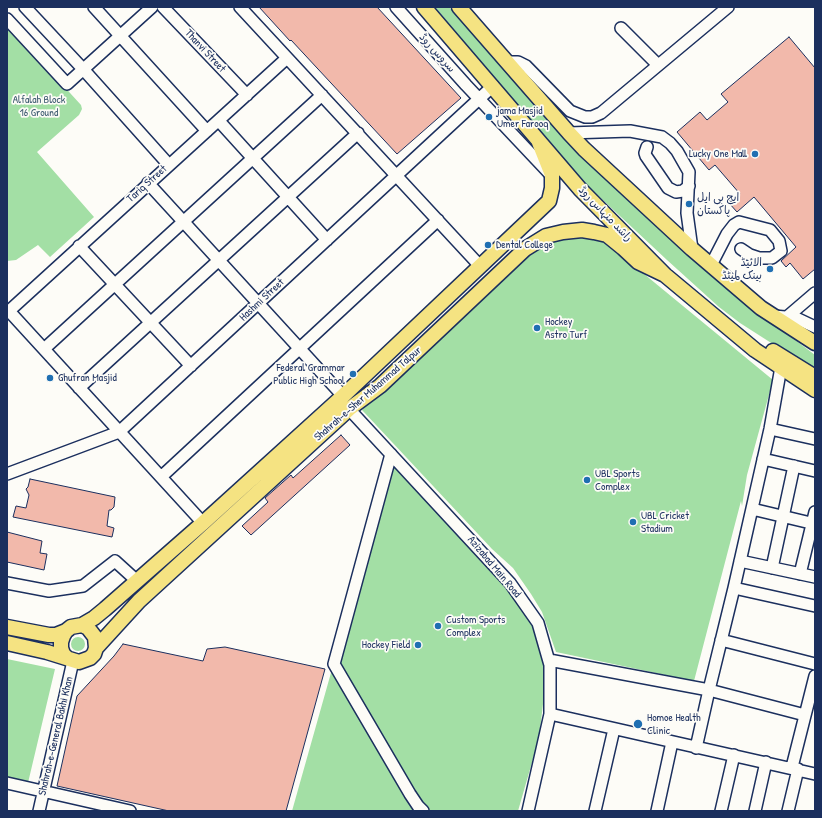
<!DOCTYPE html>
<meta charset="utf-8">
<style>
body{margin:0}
#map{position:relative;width:822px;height:818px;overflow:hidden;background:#fdfcf7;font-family:"Patrick Hand",sans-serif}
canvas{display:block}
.frame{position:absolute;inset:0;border:8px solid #1b2f5e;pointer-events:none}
</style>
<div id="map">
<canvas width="822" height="818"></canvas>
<div class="frame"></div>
</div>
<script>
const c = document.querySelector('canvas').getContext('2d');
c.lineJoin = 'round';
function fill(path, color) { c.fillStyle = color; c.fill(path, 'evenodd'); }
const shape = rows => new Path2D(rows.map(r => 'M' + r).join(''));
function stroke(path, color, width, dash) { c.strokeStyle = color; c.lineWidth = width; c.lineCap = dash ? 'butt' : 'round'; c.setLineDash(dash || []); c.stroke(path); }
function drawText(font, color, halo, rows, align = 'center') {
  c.font = font + ' "Patrick Hand","Playpen Sans Arabic",sans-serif'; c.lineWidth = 3.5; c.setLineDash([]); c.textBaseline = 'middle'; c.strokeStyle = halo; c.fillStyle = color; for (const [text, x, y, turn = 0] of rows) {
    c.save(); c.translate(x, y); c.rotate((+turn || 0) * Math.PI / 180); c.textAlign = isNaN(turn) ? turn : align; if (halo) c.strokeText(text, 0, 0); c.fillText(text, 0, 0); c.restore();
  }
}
const green = shape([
 [435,7,449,7,583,159,774,324,815,355,815,371,740,323,719,307,667,260,575,174],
 [7,24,81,105,82,109,79,115,37,152,94,217,50,257,38,245,16,260,7,261],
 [575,238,595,238,604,241,773,380,747,475,742,506,741,501,694,681,556,652,542,612,531,594,513,568,492,549,362,410,523,260,541,247,552,241],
 [391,460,522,605,543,648,545,687,539,738,518,811,292,811],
 '71 644a7 7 0 1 1 14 0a7 7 0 1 1-14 0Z',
 [7,659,55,669,27,787,7,783]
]);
const building = shape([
 [259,7,377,7,461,98,397,154,291,40,290,41,259,7],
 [789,37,815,68,815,269,803,279,790,263,786,267,781,261,796,247,754,197,737,212,729,203,740,194,715,165,709,170,677,132,700,112,707,120,728,102,721,94,789,37],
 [341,435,350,445,251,535,242,526,268,502,265,498,291,475,293,478,341,435],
 [30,479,115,497,114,507,111,510,109,510,107,526,114,528,112,537,13,517,16,506,26,508,29,495,26,489,28,487,30,479],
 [7,532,42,541,40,553,47,554,44,570,7,562,7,532],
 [123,644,203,661,207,649,225,647,325,669,286,811,169,811,57,786,77,696,114,656,123,644]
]);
const minor = shape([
 [25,7,83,69,169,165],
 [94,7,207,131],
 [163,7,247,95],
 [240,7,480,266],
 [396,7,466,85,549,173],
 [7,19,67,84,152,7],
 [621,28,658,65],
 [507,62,518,62,526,66,570,111,585,117,592,117,601,113,728,7],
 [219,121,327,240],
 [569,133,630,131,662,137,670,143,677,151,689,172,687,213,692,249],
 [647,147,645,153,646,156,668,188,676,192,683,191,689,186],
 [148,183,343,396],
 [79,246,191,366],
 [711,265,727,234,734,225,739,222,770,230,779,241,781,251,772,258,759,258,750,255,741,249],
 [7,311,9,311,287,58],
 [9,311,203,523],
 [774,316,796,318,815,327],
 [787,317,815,293],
 [44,349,322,95],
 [79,388,358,133],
 [349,409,510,583,538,623,550,665,550,714,528,811],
 [770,429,815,439],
 [391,454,334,664,410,794,418,806,423,811],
 [763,459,815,471],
 [7,474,119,432,493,86],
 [161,477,438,220],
 [752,509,815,524],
 [740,561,815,577],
 [772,568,794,466],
 [800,574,815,512],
 [7,583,49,591,83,586,115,561,137,581],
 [734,588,815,606],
 [721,640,815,664],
 [549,660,709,690,805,715],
 [550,714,815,774],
 [696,748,709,690,734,588,770,429,781,367],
 [792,767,815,676],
 [7,783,130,811],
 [39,811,73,661],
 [595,811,614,729],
 [657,811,672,742],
 [721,811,734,755],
 [755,811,766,762],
 [788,811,798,769]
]);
const major = shape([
 [424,7,580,189,665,275,755,350,815,390],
 [459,7,569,133,584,149,692,249,761,308,815,343],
 [773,351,815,377],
 [82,625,94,618,105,609,203,523,343,396,549,201,552,188,552,175,538,140],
 [7,627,49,635,56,635,66,631],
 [7,643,47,652,79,662,90,658,94,654,96,648,95,637,88,628,82,625,71,627,66,631,63,636,61,642,61,648,63,654,67,658],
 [96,648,139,601,349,409,380,386,525,249,546,236,563,232,582,230,594,232,607,235,623,248,638,262,665,275]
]);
const markers = [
 [489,117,4,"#1f6fb2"],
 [755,154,4,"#1f6fb2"],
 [689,204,4,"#1f6fb2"],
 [488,245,4,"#1f6fb2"],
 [770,269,4,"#1f6fb2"],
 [537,328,4,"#1f6fb2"],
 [353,374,4,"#1f6fb2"],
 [50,378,4,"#1f6fb2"],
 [587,480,4,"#1f6fb2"],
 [633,522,4,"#1f6fb2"],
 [438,626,4,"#1f6fb2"],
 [418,645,4,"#1f6fb2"],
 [638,724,5,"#1f6fb2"]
];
const streetNames = [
 ["Thanvi Street",205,51,47],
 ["سروس روڈ",437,53,48],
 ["Tariq Street",147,184,-42],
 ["راشد منہاس روڈ",605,214,46],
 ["Hashmi Street",262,300,-43],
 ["Shahrah-e-Sher Muhammad Talpur",368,394,-41],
 ["Azizabad Main Road",494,567,50],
 ["Shahrah-e-General Bakhi Khan",56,736,-77]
];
const parkNames = [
 ["Alfalah Block",39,100],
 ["16 Ground",39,113]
];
const poiNames = [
 ["jama Masjid",497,111],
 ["Umer Farooq",497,124],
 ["Lucky One Mall",747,154,"right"],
 ["ایچ بی ایل",697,198],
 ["پاکستان",697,211],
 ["Dental College",496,245],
 ["الائیڈ",762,263,"right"],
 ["بینک لمیٹڈ",762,276,"right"],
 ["Hockey",545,322],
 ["Astro Turf",545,335],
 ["Federal Grammar",345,368,"right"],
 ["Public High School",345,381,"right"],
 ["Ghufran Masjid",58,378],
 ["UBL Sports",595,474],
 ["Complex",595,487],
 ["UBL Cricket",641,516],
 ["Stadium",641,529],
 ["Custom Sports",446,620],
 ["Complex",446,633],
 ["Hockey Field",410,645,"right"],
 ["Homoe Health",647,718],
 ["Clinic",647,731]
];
fill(green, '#a3dfa5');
fill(building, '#f2b9ab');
stroke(building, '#1b2f5e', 1);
stroke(minor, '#1b2f5e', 14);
stroke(major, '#1b2f5e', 17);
stroke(minor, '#fdfcf7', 11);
stroke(major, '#f5e382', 14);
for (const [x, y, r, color] of markers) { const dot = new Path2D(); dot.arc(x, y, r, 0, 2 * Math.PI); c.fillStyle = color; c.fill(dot); stroke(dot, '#fdfcf7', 1.5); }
drawText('11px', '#1b2f5e', '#fdfcf7', streetNames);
drawText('11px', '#3d5b70', '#fdfcf7', parkNames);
drawText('11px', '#1b2f5e', '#fdfcf7', poiNames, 'left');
</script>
